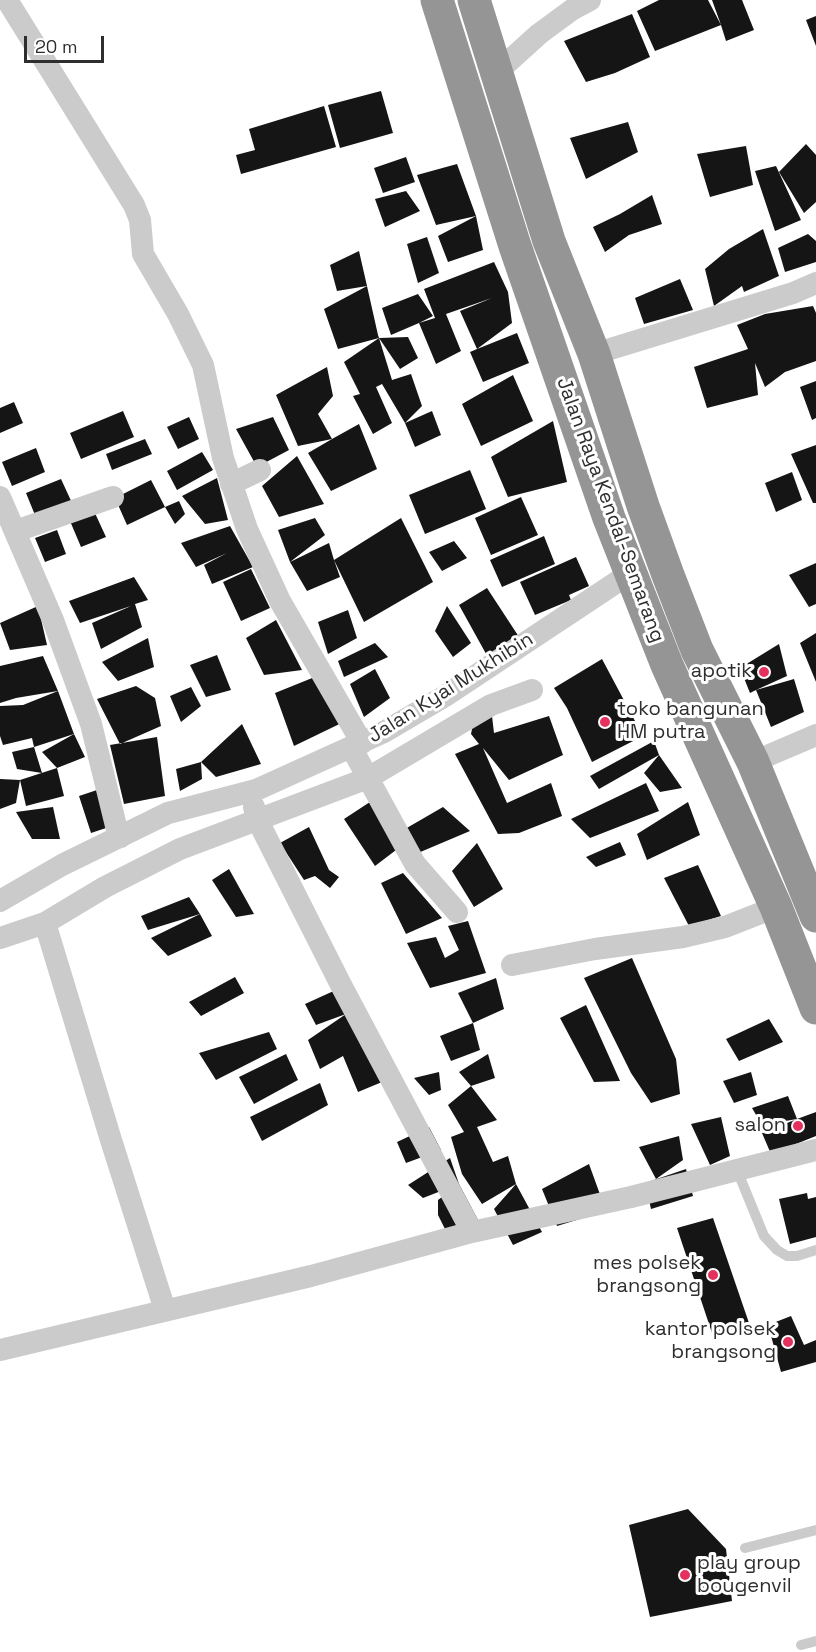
<!DOCTYPE html>
<style>
body{margin:0}
#map{position:relative;width:816px;height:1652px;overflow:hidden;background:#fff;font-family:"Space Grotesk",sans-serif}
canvas{display:block}
.scale{position:absolute;left:24px;top:36px;width:80px;height:27px;box-sizing:border-box;border:3px solid #2e2e2e;border-top:0;padding-left:8px;font-size:18px;line-height:21px;white-space:nowrap;color:#2e2e2e;-webkit-text-stroke:4px #fff;paint-order:stroke}
</style>
<div id="map">
<canvas width="816" height="1652"></canvas>
<div class="scale">20 m</div>
</div>
<script>
const c = document.querySelector('canvas').getContext('2d');
c.lineJoin = 'round';
function fill(path, color) { c.fillStyle = color; c.fill(path, 'evenodd'); }
const shape = rows => new Path2D(rows.map(r => 'M' + r).join(''));
function stroke(path, color, width, dash) { c.strokeStyle = color; c.lineWidth = width; c.lineCap = dash ? 'butt' : 'round'; c.setLineDash(dash || []); c.stroke(path); }
function drawText(font, color, halo, rows, align = 'center') {
  c.font = font + ' "Space Grotesk",sans-serif'; c.lineWidth = 6; c.setLineDash([]); c.textBaseline = 'middle'; c.strokeStyle = halo; c.fillStyle = color; for (const [text, x, y, turn = 0] of rows) {
    c.save(); c.translate(x, y); c.rotate((+turn || 0) * Math.PI / 180); c.textAlign = isNaN(turn) ? turn : align; if (halo) c.strokeText(text, 0, 0); c.fillText(text, 0, 0); c.restore();
  }
}
const building = shape([
 [659,0,708,0,721,25,712,0,742,0,754,30,726,41,721,25,655,51,637,11],
 [632,14,650,57,615,73,586,82,564,41],
 [816,16,816,46,806,20],
 [381,91,393,133,340,148,328,105],
 [324,106,336,147,241,174,236,155,255,150,249,129],
 [628,122,638,152,586,179,570,138],
 [806,144,816,155,816,202,804,213,779,172],
 [746,146,753,185,710,197,697,154],
 [406,157,415,182,383,193,374,168],
 [457,164,476,216,436,225,417,175],
 [776,166,801,220,775,231,755,171],
 [406,191,420,211,385,227,375,199],
 [652,195,662,224,629,235,605,252,593,227,620,214],
 [476,216,483,250,448,262,438,236],
 [763,229,779,276,744,292,742,286,714,306,705,269,729,249],
 [808,234,816,241,816,262,785,272,778,248],
 [427,237,439,273,418,283,407,244],
 [359,251,367,286,378,335,379,338,408,337,418,358,400,369,379,338,392,380,411,374,422,406,405,423,382,384,376,387,392,423,373,434,353,396,360,394,344,362,379,338,338,349,324,309,367,286,337,291,330,265],
 [494,262,508,292,512,323,477,349,517,333,529,363,483,382,470,352,477,349,460,311,492,298,446,314,461,351,436,364,419,323,391,335,382,308,418,294,433,316,419,323,435,318,424,289],
 [680,279,693,310,644,324,635,298],
 [813,306,816,313,816,361,785,372,765,387,755,363,758,395,707,408,694,367,748,349,737,325,765,314],
 [327,367,333,396,318,414,332,439,359,424,377,469,331,491,308,453,332,439,298,446,276,395],
 [513,375,533,421,481,446,462,404],
 [816,381,816,418,812,420,800,387],
 [14,402,23,423,0,433,0,408],
 [123,411,134,437,81,459,70,433],
 [432,411,441,435,415,447,405,423],
 [189,417,199,439,178,449,167,427],
 [273,417,289,450,257,467,236,429],
 [553,421,567,482,508,497,491,457],
 [145,439,152,454,112,470,106,454],
 [816,445,816,503,813,503,791,454],
 [36,448,45,472,12,486,2,462],
 [202,452,213,470,177,490,167,471],
 [297,456,324,504,279,517,262,486],
 [470,470,486,509,425,534,409,495],
 [792,472,802,500,776,512,765,483],
 [217,478,228,520,205,524,182,496],
 [61,479,73,505,37,520,26,493],
 [151,480,165,507,127,525,115,498],
 [521,497,538,535,491,555,475,518],
 [179,501,185,514,175,524,165,507],
 [94,511,106,537,81,547,70,521],
 [315,518,325,535,290,562,278,530],
 [401,518,433,582,364,622,334,560,340,577,307,591,290,562,329,543,334,560],
 [230,526,253,567,212,584,204,565,227,553,196,567,181,543],
 [57,530,66,554,45,562,35,538],
 [544,536,555,564,502,587,490,560],
 [454,541,467,558,442,571,429,552],
 [576,557,589,586,569,595,571,600,535,615,520,582],
 [816,563,816,604,809,607,789,575],
 [251,569,270,608,241,621,223,582],
 [134,577,148,600,135,604,142,627,101,649,92,623,131,606,80,623,69,601],
 [487,588,521,640,490,661,459,605],
 [38,606,47,645,10,650,0,623],
 [447,606,471,643,453,657,435,631],
 [348,610,357,638,328,654,318,622],
 [276,620,302,670,264,675,246,638],
 [816,633,816,682,800,643],
 [148,638,154,667,118,681,102,662],
 [375,643,388,657,344,677,338,661],
 [779,644,787,676,756,690,794,679,804,712,771,727,756,690,750,693,740,668],
 [217,655,231,690,206,697,190,665],
 [43,656,58,691,74,734,34,747,42,773,17,769,12,752,34,747,32,738,3,745,0,736,0,706,23,705,58,691,16,698,0,703,0,666],
 [602,659,643,736,592,762,567,708,554,688],
 [375,669,390,698,364,717,350,684],
 [332,670,356,716,294,746,275,693],
 [136,686,155,698,161,726,120,744,97,699],
 [191,687,201,706,181,722,170,696],
 [492,716,494,733,549,716,563,755,509,780,483,748,507,803,551,783,562,816,519,833,498,834,455,754,479,744,471,734,474,719],
 [242,724,261,764,216,777,201,762],
 [74,734,85,757,57,768,42,752],
 [157,737,165,796,124,804,110,745],
 [654,741,659,755,599,789,590,776],
 [659,755,682,788,660,792,644,773],
 [201,762,202,779,180,791,176,769],
 [57,768,64,796,26,806,20,780,16,803,0,809,0,779,20,780],
 [646,783,659,811,590,838,571,819],
 [97,790,112,826,91,833,79,796],
 [373,800,400,847,375,866,344,819],
 [688,802,700,835,647,860,637,834],
 [53,807,60,839,32,839,16,812],
 [443,807,470,831,418,853,405,829],
 [309,827,329,870,339,877,330,888,315,876,304,880,280,843],
 [620,842,626,855,596,867,586,857],
 [477,843,503,889,474,907,452,871],
 [698,865,721,916,689,926,664,878],
 [229,869,254,914,236,917,212,880],
 [403,873,442,918,406,934,381,883],
 [189,897,200,914,148,930,141,916],
 [200,914,212,936,168,956,151,938],
 [468,921,486,973,430,988,407,943,436,937,445,958,459,950,448,926],
 [632,958,676,1059,680,1094,651,1103,631,1073,584,978],
 [235,977,244,993,201,1016,189,1002],
 [496,978,504,1009,473,1023,458,993],
 [338,989,382,1082,358,1092,343,1056,320,1069,308,1040,346,1014,316,1025,305,1004],
 [586,1005,620,1081,594,1082,560,1018],
 [769,1019,783,1042,739,1061,726,1039],
 [473,1023,480,1050,451,1061,440,1036],
 [269,1032,277,1049,216,1080,199,1053],
 [286,1054,298,1080,254,1104,239,1077],
 [488,1054,495,1078,471,1086,459,1072],
 [439,1072,441,1090,429,1095,414,1078],
 [751,1072,757,1095,734,1103,723,1081],
 [320,1083,328,1105,262,1141,250,1117],
 [471,1086,497,1120,477,1127,493,1162,508,1156,516,1184,482,1204,462,1174,451,1137,464,1132,448,1105],
 [788,1096,797,1119,816,1112,816,1136,771,1154,762,1133,797,1119,762,1125,752,1108],
 [721,1117,730,1156,710,1165,691,1124],
 [429,1127,441,1150,406,1163,397,1142],
 [679,1136,683,1160,656,1179,639,1147],
 [450,1158,459,1184,423,1198,408,1185],
 [589,1164,606,1211,557,1226,542,1189],
 [686,1169,693,1196,651,1209,645,1183],
 [459,1184,478,1220,448,1235,438,1215,438,1200],
 [516,1184,542,1232,513,1245,494,1209],
 [807,1193,808,1199,816,1197,816,1237,790,1244,779,1199],
 [713,1218,749,1323,713,1336,677,1228],
 [791,1316,804,1345,816,1340,816,1362,781,1372,768,1325],
 [688,1509,726,1549,732,1601,650,1617,629,1525]
]);
const lane = shape([
 [737,1170,764,1236,777,1250,787,1256,797,1256,816,1250],
 [745,1548,816,1530],
 [801,1645,816,1641]
]);
const street = shape([
 [7,0,134,205,140,220,143,254,178,314,203,365,223,458,247,529,280,601,362,743],
 [497,72,539,34,573,9,590,0],
 [594,354,793,293,816,283],
 [231,484,260,470],
 [0,497,53,620,91,724,116,826,121,837],
 [16,531,113,497],
 [351,747,415,864,457,912],
 [753,762,816,735],
 [254,807,257,819,341,985,472,1232],
 [0,901,62,865,168,813,256,790,384,732,445,696,632,572],
 [45,923,111,1140,165,1310],
 [0,938,45,923,105,887,180,849,368,778,491,705,532,690],
 [512,965,595,949,683,937,725,927,776,907],
 [0,1350,311,1276,472,1232,631,1197,816,1150]
]);
const highway = shape([
 [437,0,515,246,609,518,667,665,776,907,816,1008],
 [474,0,549,241,594,354,643,506,668,575,697,650,753,762,816,916]
]);
const markers = [
 [764,672,6,"#e4315d"],
 [605,722,6,"#e4315d"],
 [798,1126,6,"#e4315d"],
 [713,1275,6,"#e4315d"],
 [788,1342,6,"#e4315d"],
 [685,1575,6,"#e4315d"]
];
const streetNames = [
 ["Jalan Raya Kendal-Semarang",610,510,70],
 ["Jalan Kyai Mukhibin",451,688,-32]
];
const poiNames = [
 ["apotik",752,672],
 ["toko bangunan",617,710,"left"],
 ["HM putra",617,733,"left"],
 ["salon",786,1126],
 ["mes polsek",701,1264],
 ["brangsong",701,1287],
 ["kantor polsek",776,1330],
 ["brangsong",776,1353],
 ["play group",697,1564,"left"],
 ["bougenvil",697,1587,"left"]
];
fill(building, '#151515');
stroke(lane, '#cbcbcb', 10);
stroke(street, '#cbcbcb', 22);
stroke(highway, '#959595', 33);
for (const [x, y, r, color] of markers) { const dot = new Path2D(); dot.arc(x, y, r, 0, 2 * Math.PI); c.fillStyle = color; c.fill(dot); stroke(dot, '#fff', 2); }
drawText('20px', '#2e2e2e', '#fff', streetNames);
drawText('20px', '#2e2e2e', '#fff', poiNames, 'right');
</script>
